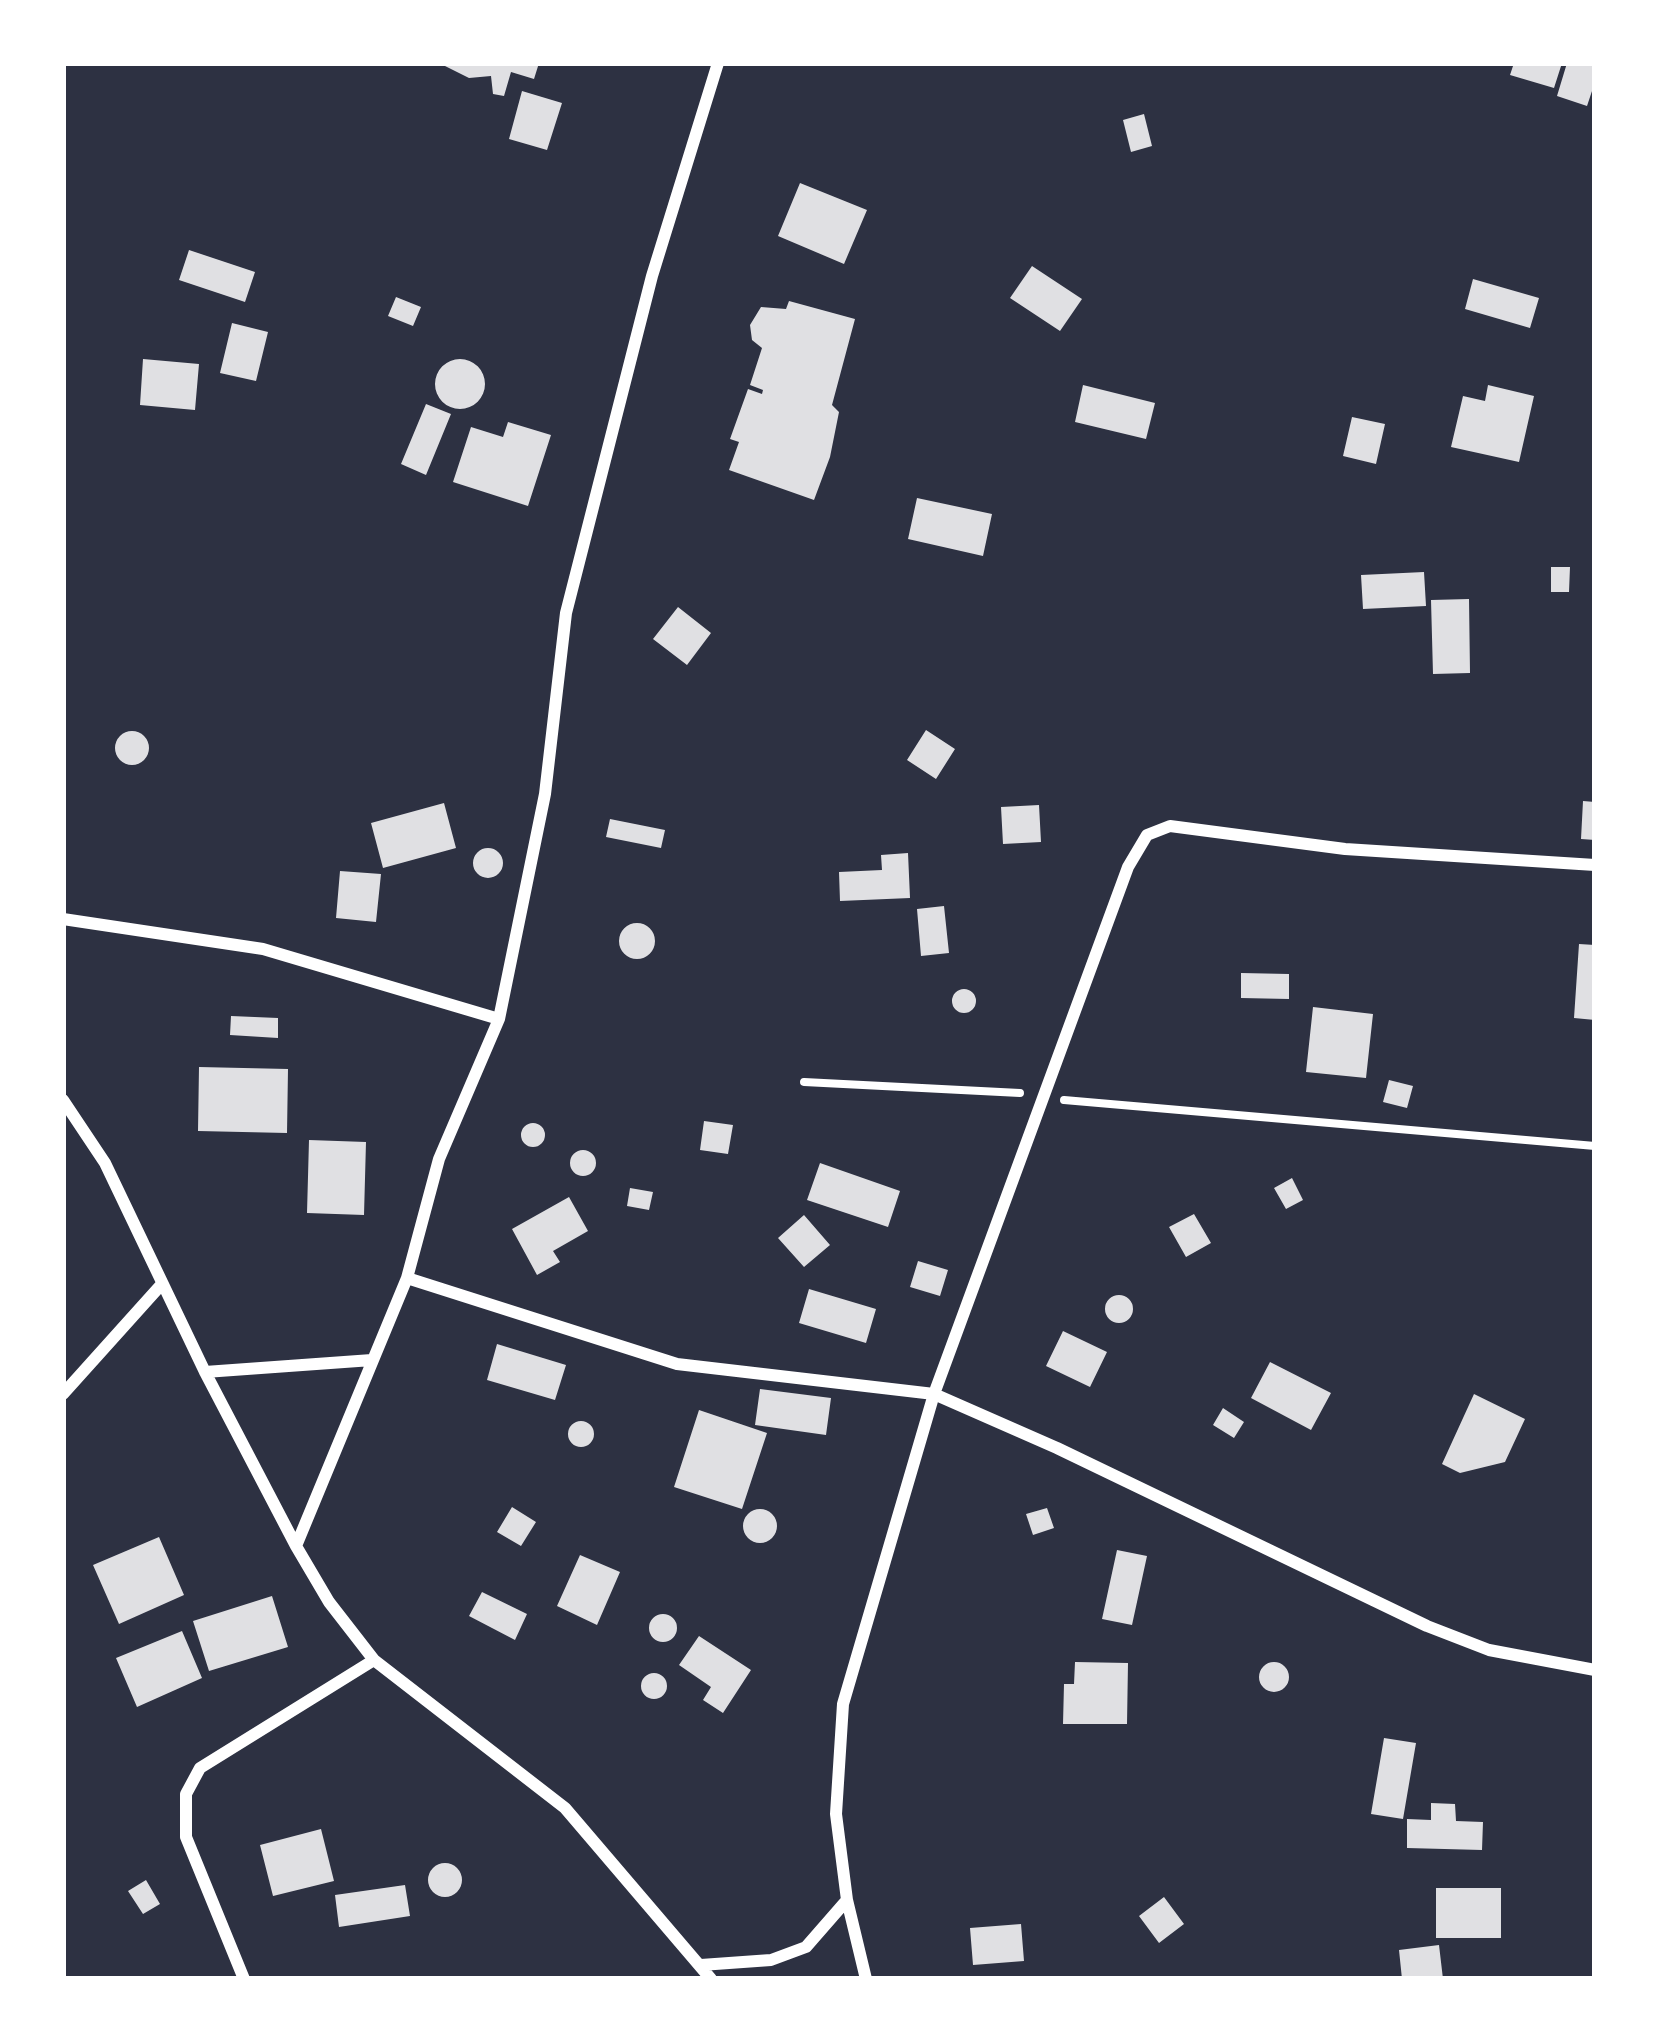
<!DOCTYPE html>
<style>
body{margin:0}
#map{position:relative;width:1658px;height:2042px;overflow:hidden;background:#2d3142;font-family:"Source Sans 3",sans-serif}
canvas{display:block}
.frame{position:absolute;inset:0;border:66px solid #fff;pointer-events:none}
</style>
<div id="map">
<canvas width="1658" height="2042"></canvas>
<div class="frame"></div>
</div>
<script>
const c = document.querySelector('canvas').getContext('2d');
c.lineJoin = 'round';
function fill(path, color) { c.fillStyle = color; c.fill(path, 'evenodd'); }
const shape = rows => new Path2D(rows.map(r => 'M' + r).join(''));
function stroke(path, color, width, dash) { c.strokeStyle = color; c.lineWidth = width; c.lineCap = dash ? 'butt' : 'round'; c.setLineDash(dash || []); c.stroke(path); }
const building = shape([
 [539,63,534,79,511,72,504,96,493,94,491,76,469,78,441,64],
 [1514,63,1562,63,1554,88,1510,75],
 [1567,63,1595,63,1595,82,1587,106,1557,96],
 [522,91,562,103,547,150,509,139],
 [1144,114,1152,146,1131,152,1123,120],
 [800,183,867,210,844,264,778,236],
 [189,250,255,272,245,302,179,280],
 [1032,266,1082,299,1060,331,1010,298],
 [1473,279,1539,298,1530,328,1465,309],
 [396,297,421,307,413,326,388,316],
 [789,301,855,319,832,405,839,412,830,457,814,500,729,470,739,442,730,439,748,389,762,394,763,390,750,385,762,348,752,340,750,325,761,307,786,309],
 [232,323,268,332,256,381,220,373],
 '435 384a25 25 0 1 1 50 0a25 25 0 1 1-50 0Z',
 [143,359,199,364,195,410,140,405],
 [1083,385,1155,403,1146,439,1075,422],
 [1488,385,1534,396,1519,462,1451,447,1463,396,1485,401],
 [426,404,451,414,426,475,401,464],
 [1352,417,1385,424,1376,464,1343,456],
 [508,422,551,435,528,506,453,482,471,427,503,437],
 [917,498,992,514,983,556,908,539],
 [1551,567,1570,567,1569,592,1551,592],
 [1424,572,1426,606,1363,609,1361,575],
 [1469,599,1470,673,1433,674,1431,600],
 [678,607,711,633,687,665,653,639],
 [926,730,955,749,936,779,907,760],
 '115 748a17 17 0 1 1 34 0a17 17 0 1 1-34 0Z',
 [1583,801,1595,802,1595,840,1581,839],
 [444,803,456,848,383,868,371,823],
 [1039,805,1041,842,1003,844,1001,807],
 [610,819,665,830,661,848,606,837],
 '473 863a15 15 0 1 1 30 0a15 15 0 1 1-30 0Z',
 [908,853,910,898,840,901,839,872,882,870,881,855],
 [340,871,381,874,376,922,336,918],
 [944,906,949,953,921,956,917,909],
 '619 941a18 18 0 1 1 36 0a18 18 0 1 1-36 0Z',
 [1579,944,1595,945,1595,1020,1574,1018],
 [1241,973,1289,974,1289,999,1241,998],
 '952 1001a12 12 0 1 1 24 0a12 12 0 1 1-24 0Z',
 [1313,1007,1373,1014,1366,1078,1306,1072],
 [231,1016,278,1018,278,1038,230,1035],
 [199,1067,288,1069,287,1133,198,1131],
 [1389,1080,1413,1086,1407,1108,1383,1102],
 [704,1121,733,1125,728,1154,700,1150],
 '521 1135a12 12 0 1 1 24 0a12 12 0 1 1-24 0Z',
 [309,1140,366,1142,364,1215,307,1213],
 '570 1163a13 13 0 1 1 26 0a13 13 0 1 1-26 0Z',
 [820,1163,900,1191,888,1227,807,1200],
 [1292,1178,1303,1200,1286,1209,1274,1188],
 [630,1188,653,1192,649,1210,627,1206],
 [569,1197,588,1231,553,1251,560,1262,537,1275,512,1229],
 [1194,1214,1211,1243,1186,1257,1169,1227],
 [804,1215,830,1245,804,1267,778,1238],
 [918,1261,948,1270,940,1296,910,1287],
 [809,1289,876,1309,866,1343,799,1323],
 '1105 1309a14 14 0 1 1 28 0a14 14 0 1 1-28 0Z',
 [1063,1331,1107,1352,1090,1387,1046,1366],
 [497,1344,566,1365,555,1400,487,1380],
 [1270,1362,1331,1393,1311,1430,1251,1398],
 [760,1389,831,1398,826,1435,755,1425],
 [1474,1394,1525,1419,1505,1462,1460,1473,1442,1464],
 [1223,1408,1244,1422,1234,1438,1213,1425],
 [699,1410,767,1433,742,1509,674,1487],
 '568 1434a13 13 0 1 1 26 0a13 13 0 1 1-26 0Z',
 [512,1507,536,1522,521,1546,497,1532],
 [1047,1508,1054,1528,1033,1535,1026,1514],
 '743 1526a17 17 0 1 1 34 0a17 17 0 1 1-34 0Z',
 [159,1537,184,1595,119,1624,93,1565],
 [1117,1550,1147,1556,1132,1625,1102,1619],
 [580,1555,620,1572,597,1625,557,1606],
 [482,1592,527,1614,515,1640,469,1616],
 [272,1596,288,1647,209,1671,193,1621],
 '649 1628a14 14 0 1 1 28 0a14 14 0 1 1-28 0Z',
 [182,1631,202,1678,137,1707,116,1658],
 [699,1636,751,1670,723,1713,703,1700,711,1687,679,1665],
 [1075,1662,1128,1663,1127,1724,1063,1724,1064,1684,1074,1684],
 '1259 1677a15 15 0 1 1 30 0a15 15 0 1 1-30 0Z',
 '641 1686a13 13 0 1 1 26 0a13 13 0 1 1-26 0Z',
 [1384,1738,1416,1743,1403,1819,1371,1814],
 [1431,1803,1455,1804,1456,1821,1483,1822,1482,1850,1407,1848,1407,1819,1431,1820],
 [321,1829,334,1881,273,1896,260,1845],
 '428 1880a17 17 0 1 1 34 0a17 17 0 1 1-34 0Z',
 [146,1880,160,1904,143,1914,128,1891],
 [405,1885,410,1916,339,1927,335,1895],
 [1436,1888,1501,1888,1501,1938,1436,1938],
 [1164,1897,1184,1924,1159,1943,1139,1916],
 [1021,1924,1024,1961,973,1965,970,1928],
 [1439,1945,1443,1979,1402,1979,1399,1950]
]);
const path = shape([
 [804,1082,1020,1093],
 [1064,1100,1595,1146]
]);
const minor = shape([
 [63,919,263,949,499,1019],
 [63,1100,105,1163,205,1372,296,1546,329,1602,374,1660,565,1808,711,1979],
 [407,1278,677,1364,934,1394,1057,1448,1427,1626,1489,1650,1595,1670],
 [205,1372,372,1360],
 [63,1394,161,1285],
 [296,1546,407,1278,439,1159,499,1019,545,794,566,613,652,276,718,63],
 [701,1965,771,1960,806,1947,847,1900],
 [244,1979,186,1837,186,1794,200,1768,374,1660],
 [866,1979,847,1900,836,1814,843,1704,934,1394,1128,867,1147,835,1170,826,1345,849,1595,865]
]);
fill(building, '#e0e0e3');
stroke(path, '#fff', 8);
stroke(minor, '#fff', 12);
</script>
